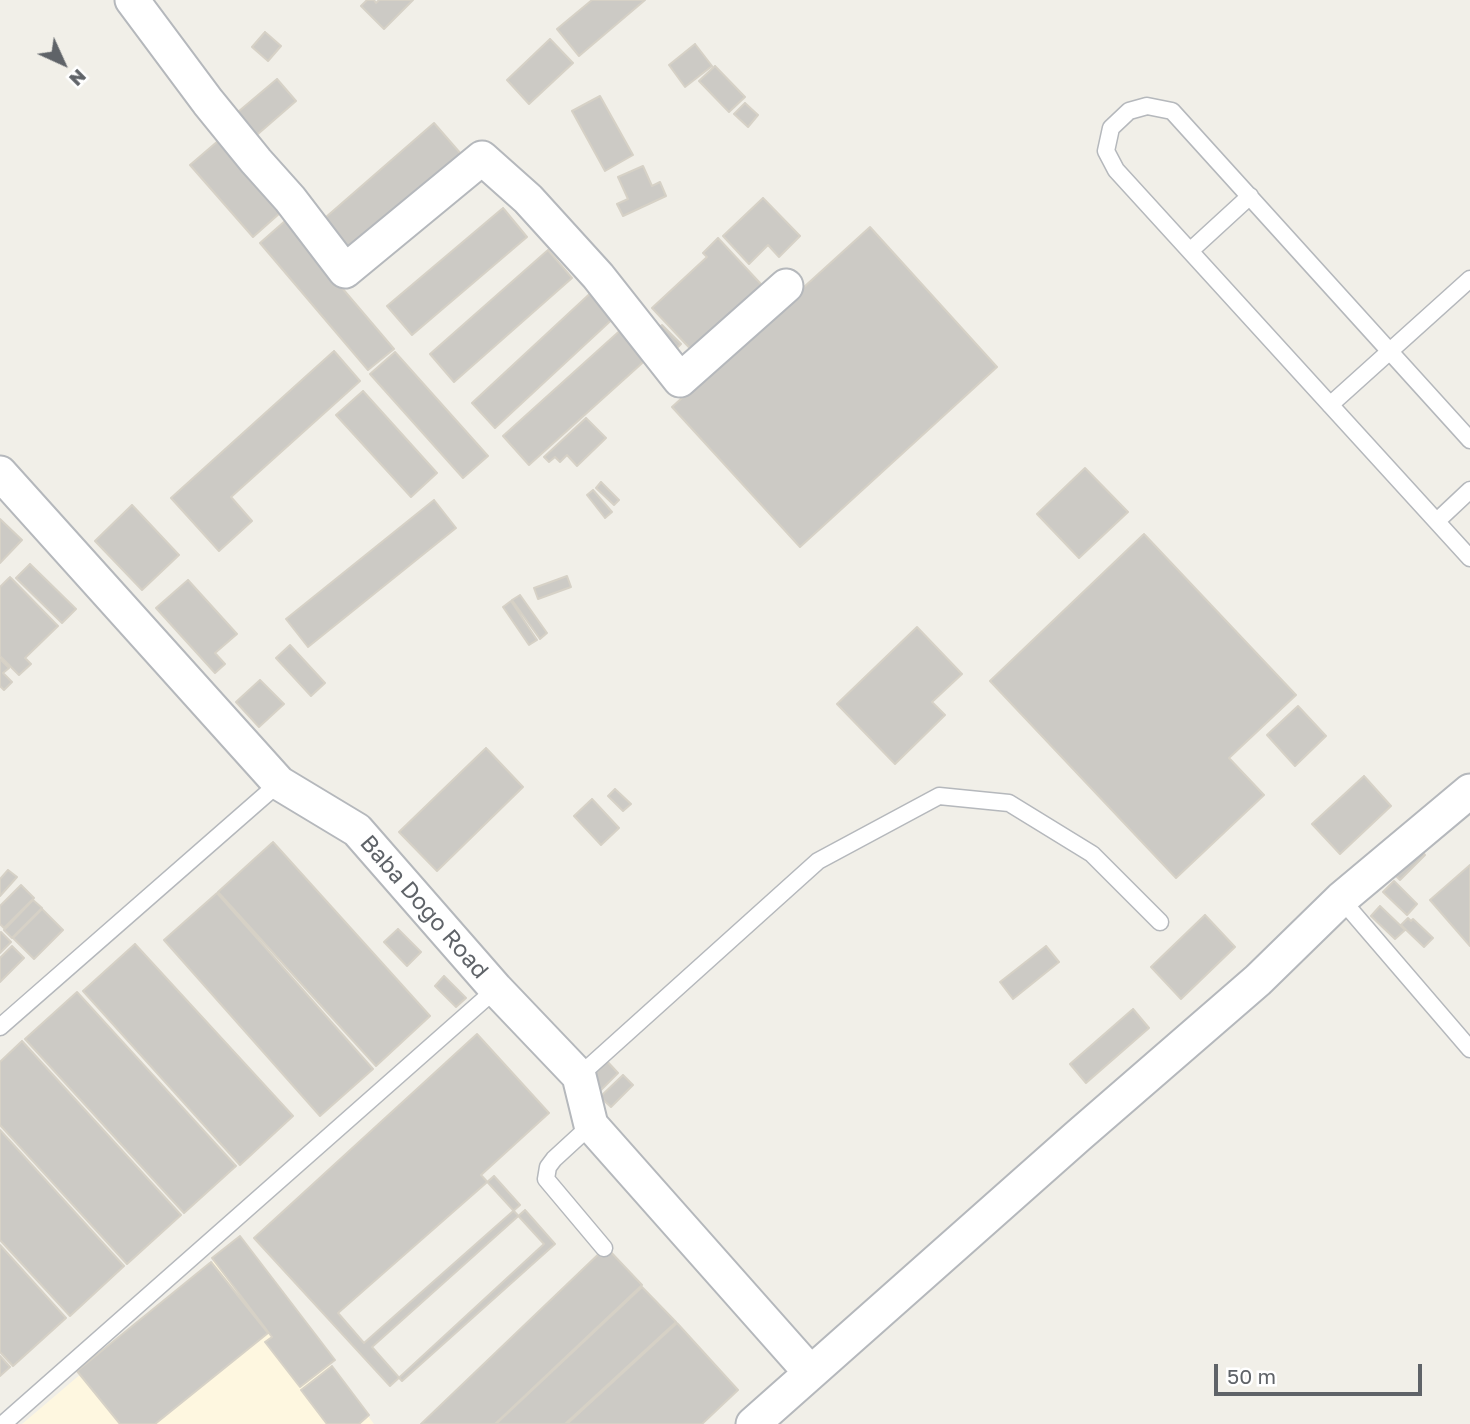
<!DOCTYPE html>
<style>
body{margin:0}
#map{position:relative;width:1470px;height:1424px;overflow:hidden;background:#f1efe8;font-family:"Golos Text",sans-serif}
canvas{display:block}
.north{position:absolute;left:28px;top:28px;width:70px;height:70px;-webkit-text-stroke:5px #fff;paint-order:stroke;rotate:135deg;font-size:19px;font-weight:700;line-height:28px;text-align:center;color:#5f6368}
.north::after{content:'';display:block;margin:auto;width:24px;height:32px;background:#5f6368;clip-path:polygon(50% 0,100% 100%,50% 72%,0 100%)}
.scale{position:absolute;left:1214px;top:1364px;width:208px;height:32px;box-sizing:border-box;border:4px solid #5f6368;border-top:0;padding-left:9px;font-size:21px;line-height:24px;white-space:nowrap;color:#5f6368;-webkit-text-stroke:5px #fff;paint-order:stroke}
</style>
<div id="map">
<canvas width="1470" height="1424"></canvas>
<div class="north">N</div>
<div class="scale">50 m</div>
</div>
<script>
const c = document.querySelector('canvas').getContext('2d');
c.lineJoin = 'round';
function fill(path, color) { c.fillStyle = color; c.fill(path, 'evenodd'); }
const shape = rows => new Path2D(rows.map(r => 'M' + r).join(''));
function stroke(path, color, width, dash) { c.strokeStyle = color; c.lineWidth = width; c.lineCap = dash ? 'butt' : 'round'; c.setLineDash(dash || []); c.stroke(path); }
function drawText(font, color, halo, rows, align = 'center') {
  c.font = font + ' "Golos Text",sans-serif'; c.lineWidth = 7; c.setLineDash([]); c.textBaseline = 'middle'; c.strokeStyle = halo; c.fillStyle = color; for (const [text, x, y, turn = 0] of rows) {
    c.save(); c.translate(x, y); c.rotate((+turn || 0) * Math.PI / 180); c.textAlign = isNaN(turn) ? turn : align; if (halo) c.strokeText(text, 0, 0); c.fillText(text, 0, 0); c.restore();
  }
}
const commercial = shape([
 [237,1241,374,1424,22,1424]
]);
const building = shape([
 [367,0,374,0,376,3,379,0,413,0,384,29,361,6,367,0],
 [592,0,645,0,579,56,557,29,592,0],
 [265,32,281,46,268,61,252,47,265,32],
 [550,39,573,63,529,104,507,80,550,39],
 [695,44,712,66,685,87,669,65,695,44],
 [715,66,745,97,729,112,699,81,715,66],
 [277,79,296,101,251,140,232,117,277,79],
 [600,96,633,155,605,171,572,111,600,96],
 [745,103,758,115,748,127,734,114,745,103],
 [434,123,461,154,345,255,318,224,434,123],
 [218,141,280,213,253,237,190,165,218,141],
 [643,166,652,186,660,182,666,196,623,216,617,204,628,199,618,177,643,166],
 [763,198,800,236,779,257,768,245,749,264,723,236,763,198],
 [503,208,527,237,412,335,387,306,503,208],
 [285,221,394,349,368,370,260,243,285,221],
 [870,227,997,367,800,547,672,407,870,227],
 [718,238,773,297,699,358,652,308,707,257,703,253,718,238],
 [548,250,572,278,454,382,430,354,548,250],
 [596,288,619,313,495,428,472,403,596,288],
 [662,325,681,344,671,354,652,335,662,325],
 [624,327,650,356,529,465,503,436,624,327],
 [334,351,360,381,231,497,252,521,219,551,171,498,334,351],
 [395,352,488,456,463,478,370,374,395,352],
 [363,391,437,473,411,497,336,415,363,391],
 [586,418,606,438,577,466,567,455,560,462,555,457,549,462,544,457,586,418],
 [1085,468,1128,512,1079,558,1037,514,1085,468],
 [601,482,619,500,614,505,596,488,601,482],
 [593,490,612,512,605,518,587,495,593,490],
 [434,500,456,528,308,647,286,619,434,500],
 [132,505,179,555,142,590,95,541,132,505],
 [0,519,22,540,0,563,0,519],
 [1144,534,1296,695,1229,758,1264,795,1176,878,990,681,1144,534],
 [30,564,76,609,62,623,16,578,30,564],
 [567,576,571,587,538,599,534,588,567,576],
 [10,577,58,626,25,658,31,664,19,675,0,656,0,587,10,577],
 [188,580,237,634,215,653,225,664,215,673,156,608,188,580],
 [520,595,547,633,540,639,512,600,520,595],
 [511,601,537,640,529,645,503,607,511,601],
 [917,627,962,674,932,702,945,715,895,764,837,704,917,627],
 [290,645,325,683,311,696,276,658,290,645],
 [0,659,9,668,3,673,12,682,4,690,0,686,0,659],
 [260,680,284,704,259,727,236,702,260,680],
 [1298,706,1326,736,1295,766,1267,735,1298,706],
 [486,748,523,787,437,871,399,832,486,748],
 [1364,776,1391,806,1340,854,1312,824,1364,776],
 [615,789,631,804,623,811,608,796,615,789],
 [592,799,619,828,601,845,574,816,592,799],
 [273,842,430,1016,376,1066,218,892,273,842],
 [1418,847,1425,855,1400,880,1393,873,1418,847],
 [1470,865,1470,946,1430,900,1470,865],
 [8,870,17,877,0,896,0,879,8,870],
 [1394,881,1417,904,1407,915,1383,892,1394,881],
 [21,885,34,898,4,928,0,924,0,906,21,885],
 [217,893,373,1069,320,1116,164,940,217,893],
 [33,900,42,908,12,938,4,930,33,900],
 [1380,906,1405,930,1395,939,1371,916,1380,906],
 [42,909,63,930,34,959,13,938,42,909],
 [1205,915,1235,947,1181,999,1151,967,1205,915],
 [1408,918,1411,921,1413,919,1433,938,1424,947,1401,925,1408,918],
 [398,929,421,952,407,966,384,942,398,929],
 [1,932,11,942,0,953,0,933,1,932],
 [135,944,293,1116,240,1165,83,991,135,944],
 [12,946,24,958,0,982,0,958,12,946],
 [1046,946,1059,962,1013,999,1000,982,1046,946],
 [444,976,466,998,456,1007,435,986,444,976],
 [77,992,236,1166,184,1213,25,1039,77,992],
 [1133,1009,1149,1028,1086,1083,1070,1064,1133,1009],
 [477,1034,549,1113,481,1175,544,1244,390,1386,254,1238,477,1034],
 [22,1041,181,1215,127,1264,0,1125,0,1062,22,1041],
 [605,1059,618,1073,598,1093,585,1078,605,1059],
 [623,1075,633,1085,611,1107,600,1097,623,1075],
 [0,1130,124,1266,70,1316,0,1240,0,1130],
 [494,1176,520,1205,364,1343,338,1313,494,1176],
 [525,1210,555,1244,402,1381,372,1347,525,1210],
 [240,1236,335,1360,300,1387,265,1342,272,1337,212,1258,240,1236],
 [0,1245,66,1318,13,1366,0,1352,0,1245],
 [606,1247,642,1285,495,1424,421,1424,606,1247],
 [211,1262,268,1333,155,1424,120,1424,77,1371,211,1262],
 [642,1287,676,1322,565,1424,496,1424,642,1287],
 [677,1323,738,1390,702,1424,567,1424,677,1323],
 [0,1356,10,1367,0,1376,0,1356],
 [332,1366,369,1415,359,1424,327,1424,301,1390,332,1366]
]);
const service = shape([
 [1190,251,1250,196],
 [1330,405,1470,279],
 [1470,440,1172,111,1147,106,1129,111,1111,128,1106,151,1116,170,1470,558],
 [1437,521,1470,490],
 [1341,899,1470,1049],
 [0,1027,279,783],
 [579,1076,818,861,939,796,1009,803,1092,854,1160,922],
 [591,1125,554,1159,548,1167,546,1179,604,1248],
 [3,1424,496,989]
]);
const minor = shape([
 [132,0,208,102,256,161,290,199,345,271,482,158,528,199,598,276,680,380,786,286],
 [0,473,279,783,357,830,496,989,579,1076,591,1125,810,1372],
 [753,1424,1078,1136,1258,980,1341,899,1470,791]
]);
const streetNames = [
 ["Baba Dogo Road",424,907,49]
];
fill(commercial, '#fef7e0');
fill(building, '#cccac5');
stroke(building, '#d6d1c6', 2);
stroke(service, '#b5b8bc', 19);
stroke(minor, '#b5b8bc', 37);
stroke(service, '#fff', 16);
stroke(minor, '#fff', 33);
drawText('23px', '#5f6368', '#fff', streetNames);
</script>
